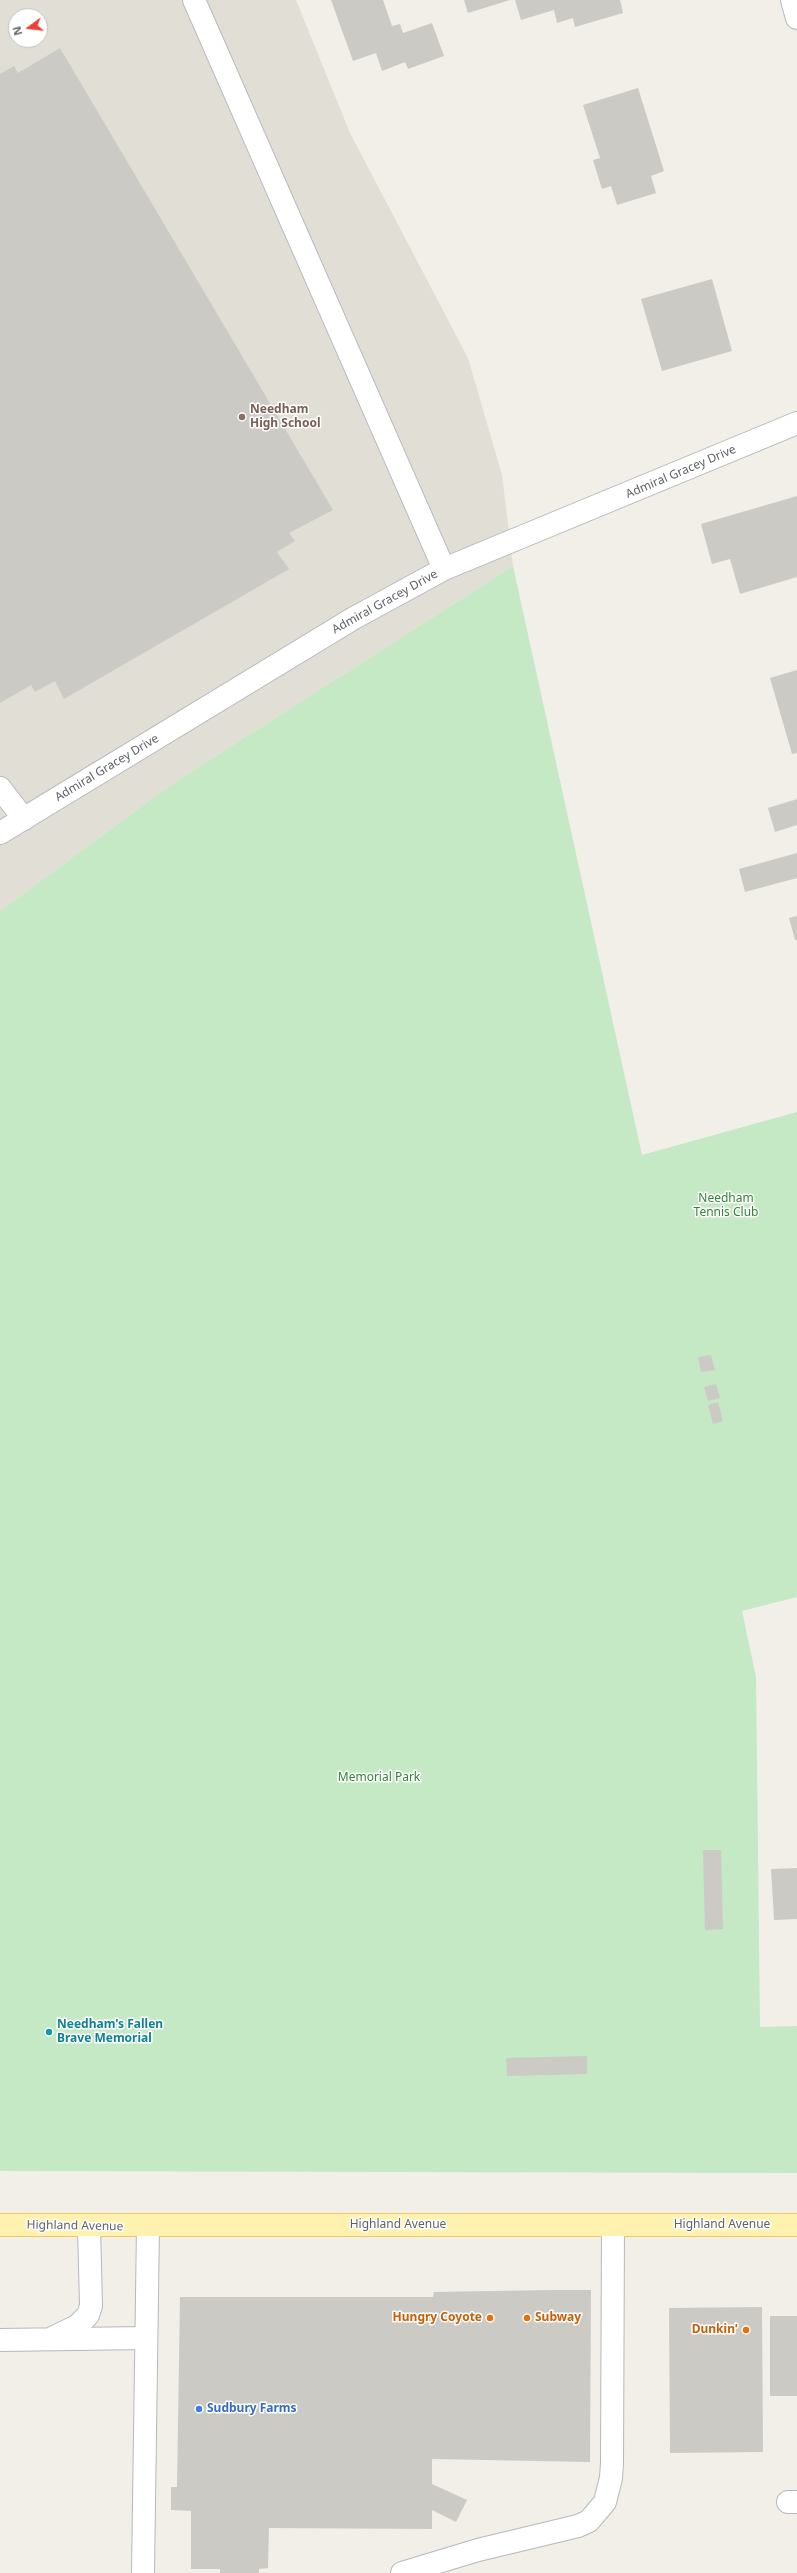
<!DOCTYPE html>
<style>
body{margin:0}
#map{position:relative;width:797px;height:2573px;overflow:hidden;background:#f1efe8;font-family:"Noto Sans",sans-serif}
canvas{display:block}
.north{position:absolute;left:8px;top:8px;width:40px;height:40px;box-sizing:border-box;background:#fff;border:1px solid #bfc1c3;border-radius:50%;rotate:255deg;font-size:11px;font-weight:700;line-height:16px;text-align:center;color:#5f6368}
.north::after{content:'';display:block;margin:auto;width:14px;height:18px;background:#ea4335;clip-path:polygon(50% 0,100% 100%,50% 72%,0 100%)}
</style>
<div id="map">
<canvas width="797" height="2573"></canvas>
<div class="north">N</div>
</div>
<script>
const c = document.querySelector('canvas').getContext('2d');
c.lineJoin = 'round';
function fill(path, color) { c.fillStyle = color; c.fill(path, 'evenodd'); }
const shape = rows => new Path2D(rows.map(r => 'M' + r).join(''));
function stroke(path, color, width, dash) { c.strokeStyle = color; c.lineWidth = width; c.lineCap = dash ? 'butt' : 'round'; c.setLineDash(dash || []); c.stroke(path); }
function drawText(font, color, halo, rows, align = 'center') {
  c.font = font + ' "Noto Sans",sans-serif'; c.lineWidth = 3; c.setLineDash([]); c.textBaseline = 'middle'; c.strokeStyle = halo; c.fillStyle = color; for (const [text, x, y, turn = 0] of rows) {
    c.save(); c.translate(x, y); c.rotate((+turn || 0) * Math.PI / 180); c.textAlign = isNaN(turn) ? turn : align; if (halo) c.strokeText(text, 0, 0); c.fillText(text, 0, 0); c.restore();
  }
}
const education = shape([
 [0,0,296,0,350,133,468,358,502,475,513,566,172,784,0,911],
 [16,16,40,16,40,40,16,40]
]);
const green = shape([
 [513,566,642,1155,797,1112,797,1597,742,1611,756,1677,760,2027,797,2026,797,2173,0,2171,0,911,172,784]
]);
const building = shape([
 [331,0,383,0,392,26,400,24,403,33,432,23,444,56,408,69,405,62,382,71,376,53,353,61],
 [464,0,510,0,468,13],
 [515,0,620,0,623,13,575,27,573,18,557,23,554,10,521,20],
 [60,48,333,510,289,533,295,541,277,552,289,569,64,699,55,681,35,692,31,685,0,703,0,74,14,66,18,73],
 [638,88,664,171,651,176,656,193,617,205,611,186,602,189,593,160,600,158,583,105],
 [712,279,732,351,662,371,641,299],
 [797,496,797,577,740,594,730,559,712,564,701,524],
 [797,670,797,753,792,754,770,678],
 [797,799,797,825,775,832,768,808],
 [797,853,797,878,745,892,739,869],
 [797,916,797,940,795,940,789,918],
 [711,1355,715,1370,701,1372,698,1357],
 [716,1384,720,1398,708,1401,704,1387],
 [718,1402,723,1421,713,1424,708,1405],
 [703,1850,721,1850,723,1929,705,1930],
 [797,1868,797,1919,774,1920,771,1869],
 [587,2056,587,2074,507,2076,506,2058],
 [553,2290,591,2290,590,2462,432,2459,432,2484,467,2500,456,2522,432,2510,432,2529,269,2528,268,2568,259,2569,259,2573,220,2573,220,2569,191,2569,191,2511,171,2510,171,2487,177,2487,180,2297,433,2297,434,2292],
 [762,2307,763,2452,670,2453,669,2308],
 [770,2316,797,2316,797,2396,770,2396]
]);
const minor = shape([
 [194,0,444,569],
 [792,0,797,18],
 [0,788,24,819],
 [0,833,354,618,444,569,797,423],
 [54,2337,77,2326,88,2315,91,2306,89,2226],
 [0,2340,145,2338],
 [788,2502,797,2502],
 [143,2573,148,2227],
 [402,2573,478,2550,578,2526,589,2521,605,2502,611,2478,612,2463,613,2225]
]);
const major = shape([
 [0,2225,797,2225]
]);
const markers = [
 [242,417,4,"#8d6e63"],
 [49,2032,4,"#0f9aa8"],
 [490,2318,4,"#e8710a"],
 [527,2318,4,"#e8710a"],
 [746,2330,4,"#e8710a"],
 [199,2409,4,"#3f7fe0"]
];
const educationNames = [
 ["Needham",250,410],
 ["High School",250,424]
];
const streetNames = [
 ["Admiral Gracey Drive",681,472,-23],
 ["Admiral Gracey Drive",385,602,-29],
 ["Admiral Gracey Drive",107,768,-31],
 ["Highland Avenue",398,2225],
 ["Highland Avenue",722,2225],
 ["Highland Avenue",75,2226,1]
];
const parkNames = [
 ["Needham",726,1199],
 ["Tennis Club",726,1213],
 ["Memorial Park",379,1778]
];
const cultureNames = [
 ["Needham's Fallen",57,2025],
 ["Brave Memorial",57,2039]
];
const foodNames = [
 ["Hungry Coyote",482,2318],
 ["Subway",535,2318,"left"],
 ["Dunkin'",738,2330]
];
const shopNames = [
 ["Sudbury Farms",207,2409]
];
fill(education, '#e1ded6');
fill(green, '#c5e8c5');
fill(building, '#cccac5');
stroke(minor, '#b5b8bc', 24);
stroke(major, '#f2c960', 24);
stroke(minor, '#fff', 22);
stroke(major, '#fff2af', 22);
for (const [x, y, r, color] of markers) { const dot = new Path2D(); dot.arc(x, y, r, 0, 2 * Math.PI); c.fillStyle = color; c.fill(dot); stroke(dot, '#fff', 1.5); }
drawText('bold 12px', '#785e54', '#fff', educationNames, 'left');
drawText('12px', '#5f6368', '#fff', streetNames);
drawText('12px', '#348238', '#fff', parkNames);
drawText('bold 12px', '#0d838f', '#fff', cultureNames, 'left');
drawText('bold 12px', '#c56008', '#fff', foodNames, 'right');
drawText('bold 12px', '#366cbe', '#fff', shopNames, 'left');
</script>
